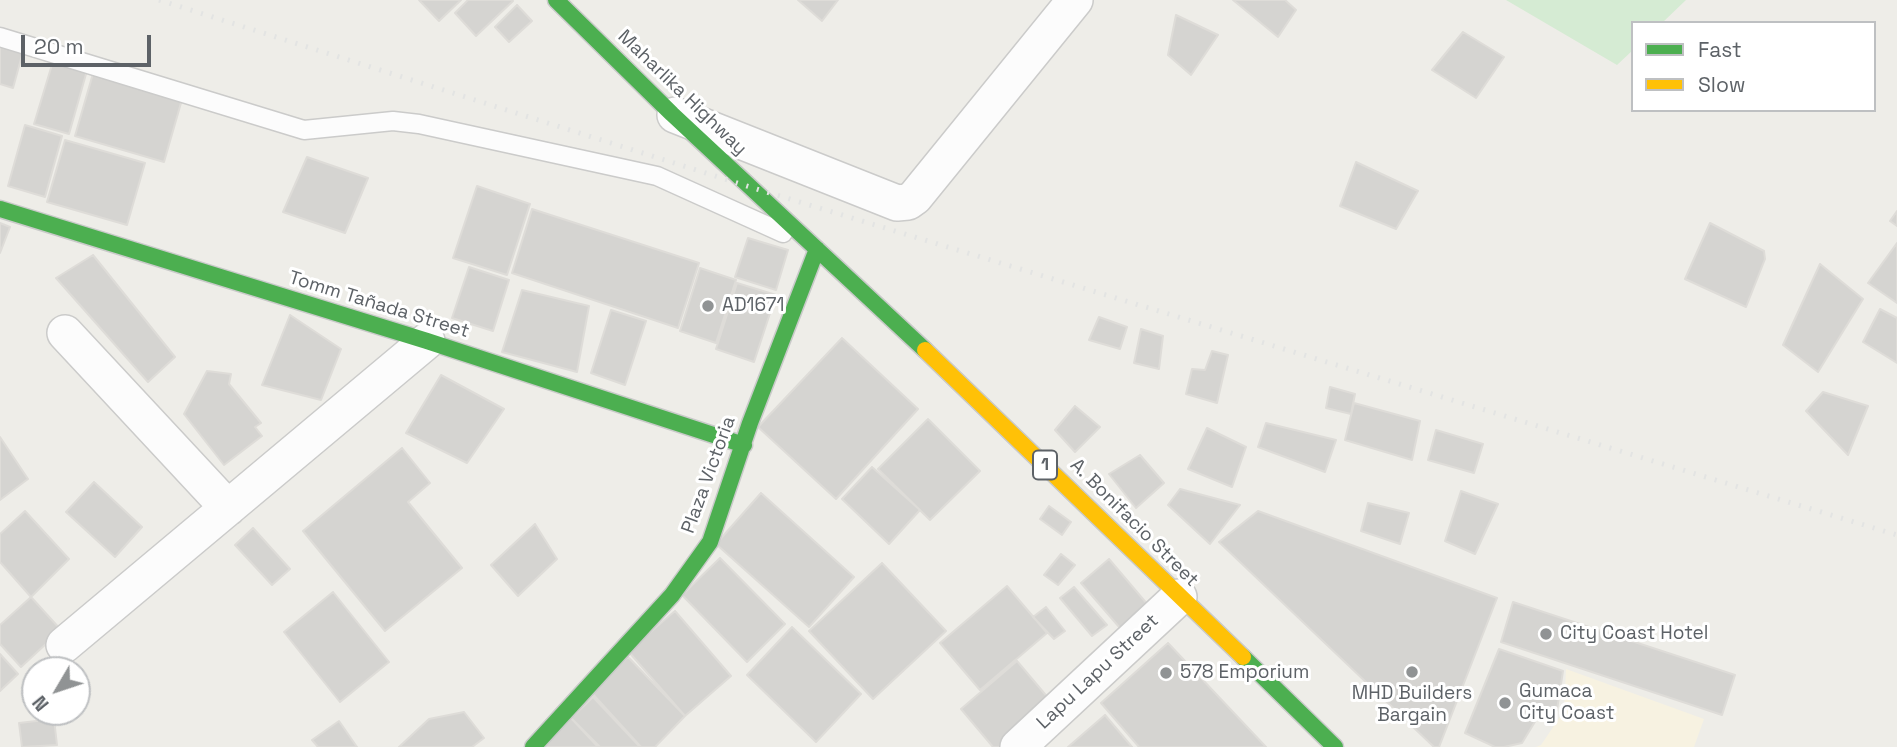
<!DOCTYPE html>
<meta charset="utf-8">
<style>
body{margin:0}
#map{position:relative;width:1897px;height:747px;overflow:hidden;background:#eeede8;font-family:"Space Grotesk",sans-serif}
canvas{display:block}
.legend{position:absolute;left:1631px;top:21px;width:245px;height:91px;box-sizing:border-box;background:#fff;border:2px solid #bec0c2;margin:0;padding:9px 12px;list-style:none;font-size:21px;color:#5d6267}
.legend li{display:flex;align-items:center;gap:14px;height:35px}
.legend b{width:35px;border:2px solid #bec0c2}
.north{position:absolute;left:21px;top:656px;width:70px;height:70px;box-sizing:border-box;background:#fff;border:2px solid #bec0c2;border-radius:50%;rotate:231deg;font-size:19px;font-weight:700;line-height:28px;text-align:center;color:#5d6267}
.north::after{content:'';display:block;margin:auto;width:24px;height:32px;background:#909394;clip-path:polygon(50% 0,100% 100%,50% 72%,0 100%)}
.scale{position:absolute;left:21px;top:35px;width:130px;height:32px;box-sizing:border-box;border:4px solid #5d6267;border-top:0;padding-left:9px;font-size:21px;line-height:24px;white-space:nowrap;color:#5d6267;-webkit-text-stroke:5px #fff;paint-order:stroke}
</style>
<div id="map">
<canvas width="1897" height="747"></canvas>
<ul class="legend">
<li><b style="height:9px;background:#4caf50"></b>Fast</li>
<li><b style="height:9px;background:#ffc107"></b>Slow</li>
</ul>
<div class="north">N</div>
<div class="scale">20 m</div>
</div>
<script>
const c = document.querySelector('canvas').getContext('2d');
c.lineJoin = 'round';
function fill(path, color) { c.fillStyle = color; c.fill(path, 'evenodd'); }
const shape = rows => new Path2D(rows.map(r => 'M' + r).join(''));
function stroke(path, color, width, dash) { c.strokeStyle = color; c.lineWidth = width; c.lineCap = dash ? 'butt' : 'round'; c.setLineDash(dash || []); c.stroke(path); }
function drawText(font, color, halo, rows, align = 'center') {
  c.font = font + ' "Space Grotesk",sans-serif'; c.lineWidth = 6; c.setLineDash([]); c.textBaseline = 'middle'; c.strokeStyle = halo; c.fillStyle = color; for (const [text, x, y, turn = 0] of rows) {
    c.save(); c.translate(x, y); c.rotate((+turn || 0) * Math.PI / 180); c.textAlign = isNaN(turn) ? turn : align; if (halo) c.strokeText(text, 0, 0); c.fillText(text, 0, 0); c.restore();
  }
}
const commercial = shape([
 [1566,669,1704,719,1694,747,1536,747,1541,745,1564,711]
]);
const green = shape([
 [1506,0,1686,0,1662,23,1633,23,1633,50,1617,65]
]);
const building = shape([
 [419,0,461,0,439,21,419,0],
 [468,0,512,0,513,1,476,36,455,13,468,0],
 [798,0,838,0,822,21,798,0],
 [1233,0,1285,0,1296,10,1278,37,1233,0],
 [517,5,532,21,509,42,495,27,517,5],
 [1176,15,1218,35,1191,75,1168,55,1176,15],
 [1463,32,1504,57,1476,98,1432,70,1463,32],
 [0,41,24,48,13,88,0,84,0,41],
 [54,58,88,67,69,134,34,124,54,58],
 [94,70,183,96,164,162,75,136,94,70],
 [25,125,62,136,45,197,8,186,25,125],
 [65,140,145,163,127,225,47,202,65,140],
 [307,157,368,178,345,233,283,212,307,157],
 [1356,162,1418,191,1396,229,1340,206,1356,162],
 [477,186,530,204,507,275,453,258,477,186],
 [532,209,699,263,678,328,512,273,532,209],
 [1897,211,1897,226,1890,221,1897,211],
 [0,223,10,227,0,253,0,223],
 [1710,223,1764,251,1765,259,1746,307,1685,279,1710,223],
 [748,238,788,250,776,290,735,277,748,238],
 [1897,243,1897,303,1868,283,1897,243],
 [93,255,175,357,148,382,56,278,93,255],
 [1820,264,1863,299,1818,372,1783,345,1820,264],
 [469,267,509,280,493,331,452,318,469,267],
 [700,268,736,280,716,343,680,331,700,268],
 [737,283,776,295,754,362,716,349,737,283],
 [522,290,589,306,577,372,502,352,522,290],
 [1880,309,1897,318,1897,363,1863,342,1880,309],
 [611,310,646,321,625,385,591,373,611,310],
 [290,315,341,349,321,400,262,385,290,315],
 [1099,317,1127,327,1120,349,1089,340,1099,317],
 [1141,329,1163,336,1159,369,1134,363,1141,329],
 [842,338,918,409,836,499,758,427,842,338],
 [1212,351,1228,355,1217,403,1186,394,1192,369,1205,370,1212,351],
 [207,371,231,374,229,384,261,423,255,427,262,436,224,465,184,414,207,371],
 [441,375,504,409,467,463,406,433,441,375],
 [1330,387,1355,394,1351,414,1326,408,1330,387],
 [1823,392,1868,406,1848,455,1806,411,1823,392],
 [1354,403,1420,421,1412,460,1345,440,1354,403],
 [1075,406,1100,427,1075,452,1055,430,1075,406],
 [928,419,980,471,930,520,878,469,928,419],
 [1266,423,1336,440,1325,472,1258,447,1266,423],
 [1207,428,1246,447,1232,487,1188,469,1207,428],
 [1436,430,1483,444,1474,473,1428,460,1436,430],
 [0,437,28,479,0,500,0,437],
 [402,448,430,483,408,502,462,568,385,631,303,531,402,448],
 [1140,455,1164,483,1136,508,1109,474,1140,455],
 [872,467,920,510,889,544,842,499,872,467],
 [94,482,142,527,115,557,66,512,94,482],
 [1180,489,1240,505,1210,544,1168,505,1180,489],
 [1461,491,1498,504,1475,554,1445,541,1461,491],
 [761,493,854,577,809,627,716,544,761,493],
 [1368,503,1409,513,1400,544,1361,531,1368,503],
 [1049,506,1071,522,1062,535,1040,519,1049,506],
 [25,511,69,559,31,597,0,562,0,534,25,511],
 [1258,511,1497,598,1439,747,1434,747,1219,542,1258,511],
 [535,524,557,559,518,596,491,565,535,524],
 [253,528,290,569,272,585,235,545,253,528],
 [1061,554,1075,565,1058,585,1044,575,1061,554],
 [720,558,785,624,747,662,682,595,720,558],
 [1109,559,1148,605,1120,628,1081,583,1109,559],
 [882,563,946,631,873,699,809,631,882,563],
 [1007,586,1047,633,980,690,940,643,1007,586],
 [1074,587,1107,625,1092,636,1060,598,1074,587],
 [333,592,389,662,340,702,284,632,333,592],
 [31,597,61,630,21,667,0,644,0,625,31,597],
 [1513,602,1735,675,1722,715,1501,642,1513,602],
 [1046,607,1065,631,1054,639,1033,617,1046,607],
 [675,611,731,676,685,716,628,651,675,611],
 [792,627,861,694,816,742,747,675,792,627],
 [1168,643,1266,747,1139,747,1101,703,1168,643],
 [1499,649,1563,671,1557,710,1544,707,1522,743,1504,747,1495,747,1465,733,1499,649],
 [0,654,18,674,0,691,0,654],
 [628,657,685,716,655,747,641,747,590,691,628,657],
 [1017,661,1055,706,1007,747,993,747,961,709,1017,661],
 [593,697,640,747,598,747,571,718,593,697],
 [464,712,484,738,472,747,399,747,429,719,464,712],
 [1105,715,1132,747,1068,747,1105,715],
 [571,718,600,747,543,747,571,718],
 [54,719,57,745,22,747,19,723,54,719],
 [339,721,357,747,318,747,312,740,339,721]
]);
const lane = shape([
 [0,37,304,130,393,121,419,124,657,176,783,233]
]);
const street = shape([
 [675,115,897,203,908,202,915,197,1075,0],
 [65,333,228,508],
 [64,645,427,341],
 [1018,747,1179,597]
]);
const fast = shape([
 [556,0,672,114,925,350],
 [0,209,427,341,744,445],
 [1243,657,1335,747],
 [533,747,672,595,710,542,750,423,817,249]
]);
const slow = shape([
 [925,350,1243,657]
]);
const rail = shape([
 [159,0,750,187,1897,535]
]);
const markers = [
 [708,306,7,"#909394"],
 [1546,634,7,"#909394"],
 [1412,672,7,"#909394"],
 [1166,673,7,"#909394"],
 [1505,703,7,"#909394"]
];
const shields = [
 [1045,465,24]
];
const shieldNames = [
 ["1",1045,465]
];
const streetNames = [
 ["Maharlika Highway",682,93,44],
 ["Tomm Tañada Street",379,305,17],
 ["Plaza Victoria",709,475,-70],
 ["A. Bonifacio Street",1134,523,45],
 ["Lapu Lapu Street",1098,672,-43]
];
const poiNames = [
 ["AD1671",722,306],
 ["City Coast Hotel",1560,634],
 ["578 Emporium",1180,673],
 ["Gumaca",1519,692],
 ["City Coast",1519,714],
 ["MHD Builders",1412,694,"center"],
 ["Bargain",1412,716,"center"]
];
fill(commercial, '#f7f2e1');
fill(green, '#d5ebd3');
fill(building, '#d5d4d1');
stroke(building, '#dedcd8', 2);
stroke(lane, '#cbcbca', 21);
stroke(street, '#cbcbca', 38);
stroke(fast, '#c9cac9', 19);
stroke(slow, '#c9cac9', 19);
stroke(lane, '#fcfcfc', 18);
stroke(street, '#fcfcfc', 35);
stroke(fast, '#4caf50', 16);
stroke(slow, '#ffc107', 16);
stroke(rail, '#e3e4e3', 5, [2, 9]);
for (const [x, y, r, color] of markers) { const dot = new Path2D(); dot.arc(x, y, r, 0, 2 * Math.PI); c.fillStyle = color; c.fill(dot); stroke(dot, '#fff', 2.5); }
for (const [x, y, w] of shields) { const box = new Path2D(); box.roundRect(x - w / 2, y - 14.5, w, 29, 5); c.fillStyle = '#fff'; c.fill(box); stroke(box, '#5d6267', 2); }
drawText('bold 18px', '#5d6267', null, shieldNames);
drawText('19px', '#5d6267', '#fff', streetNames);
drawText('19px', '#5d6267', '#fff', poiNames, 'left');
</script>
